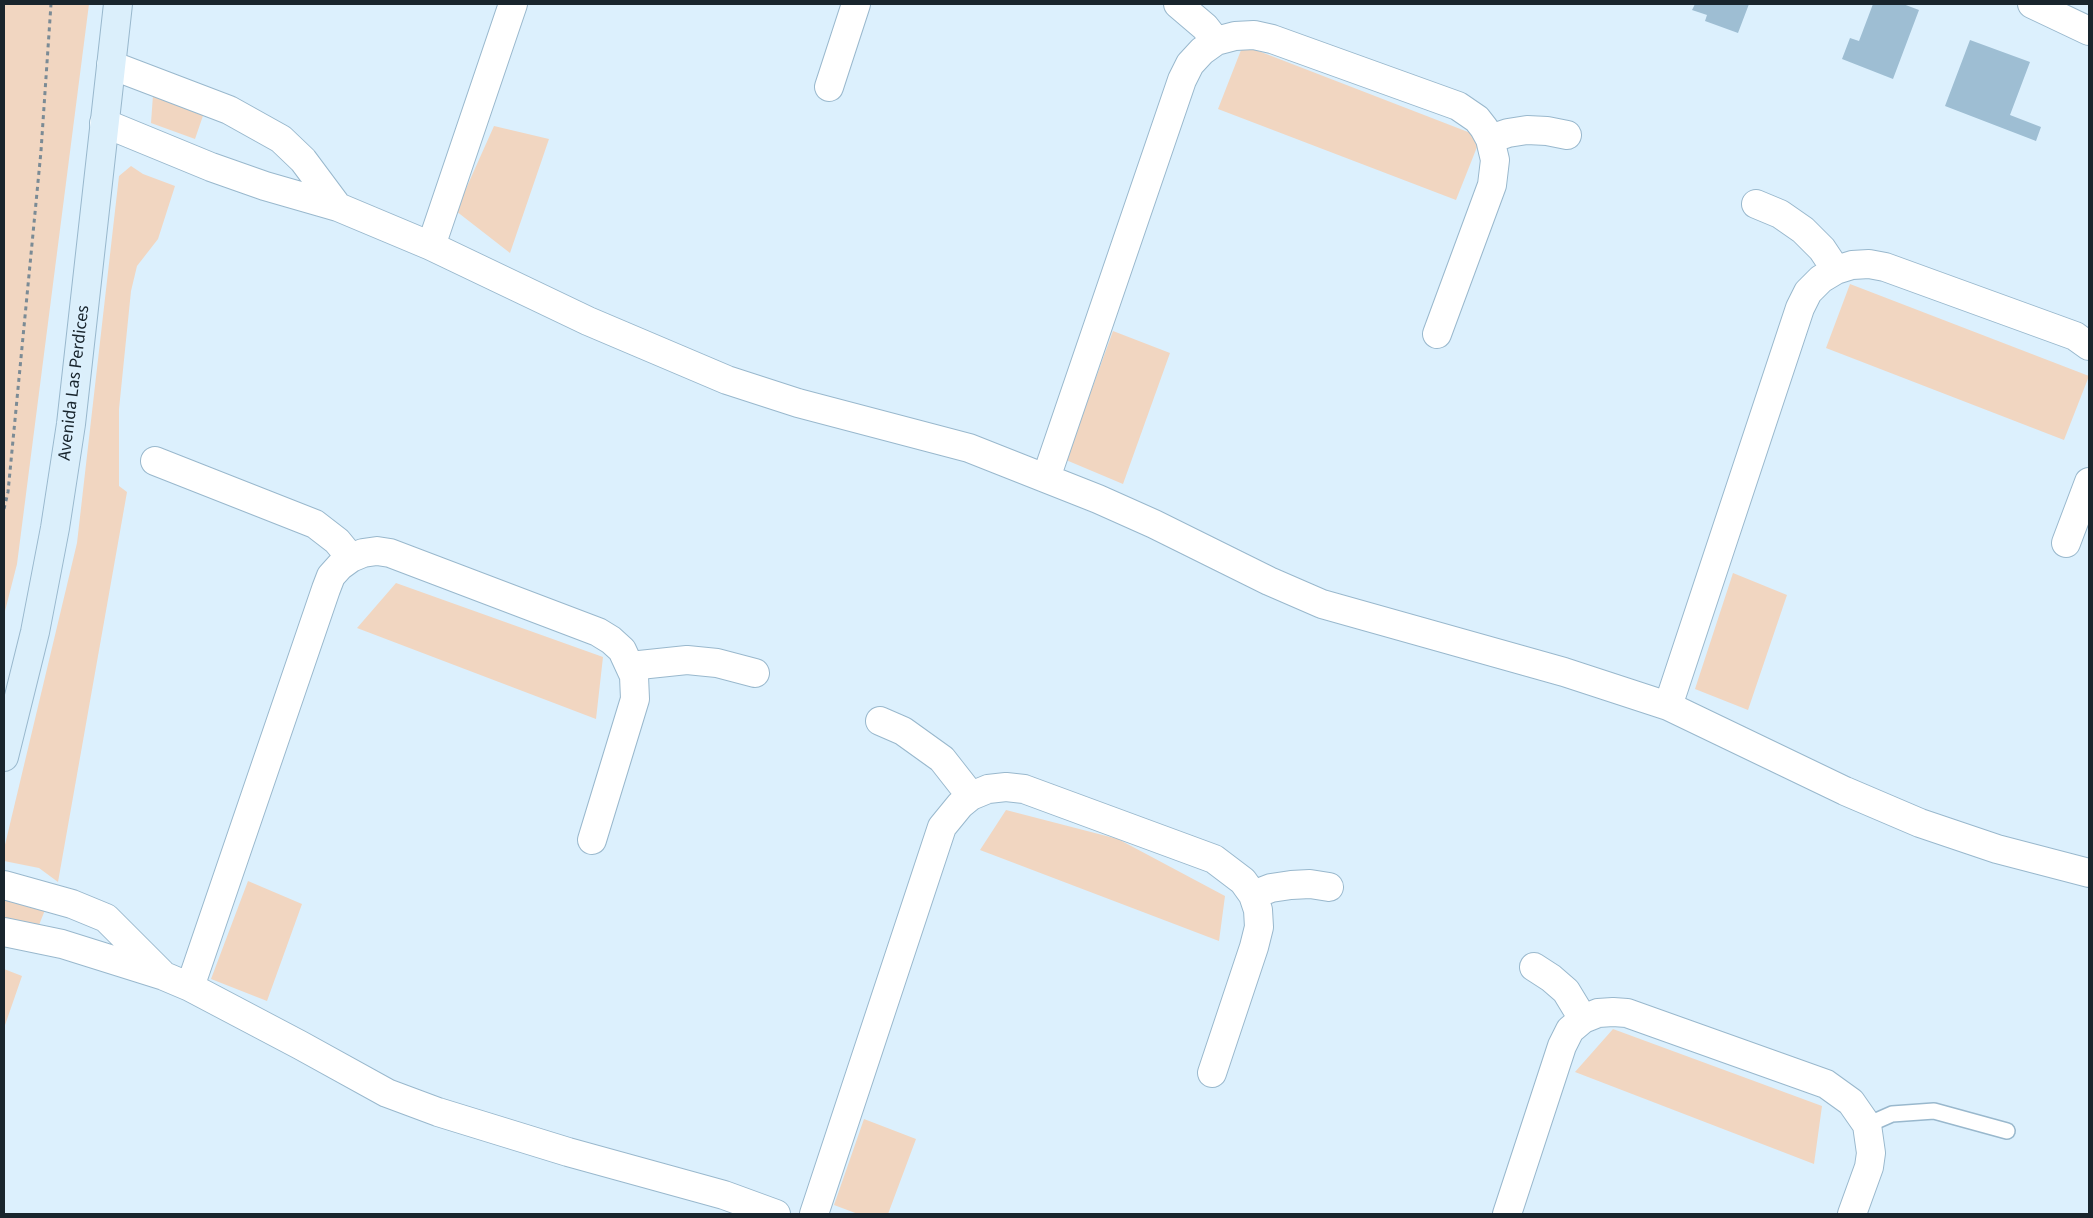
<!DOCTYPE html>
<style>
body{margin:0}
#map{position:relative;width:2093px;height:1218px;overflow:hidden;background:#dcf0fd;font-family:"Source Sans 3",sans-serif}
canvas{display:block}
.frame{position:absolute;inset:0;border:5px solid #19252d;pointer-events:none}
</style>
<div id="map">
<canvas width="2093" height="1218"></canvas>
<div class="frame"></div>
</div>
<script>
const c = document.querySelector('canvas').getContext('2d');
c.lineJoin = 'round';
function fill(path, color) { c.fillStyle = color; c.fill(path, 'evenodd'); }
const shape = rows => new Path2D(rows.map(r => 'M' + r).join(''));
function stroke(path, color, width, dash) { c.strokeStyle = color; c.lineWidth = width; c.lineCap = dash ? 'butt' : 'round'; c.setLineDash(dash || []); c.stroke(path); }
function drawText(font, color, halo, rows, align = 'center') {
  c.font = font + ' "Source Sans 3",sans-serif'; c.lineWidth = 4.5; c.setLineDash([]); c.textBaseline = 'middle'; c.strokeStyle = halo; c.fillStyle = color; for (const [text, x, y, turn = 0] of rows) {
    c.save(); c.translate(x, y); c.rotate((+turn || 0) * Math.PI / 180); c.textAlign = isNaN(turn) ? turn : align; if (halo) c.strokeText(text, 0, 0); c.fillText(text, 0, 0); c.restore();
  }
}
const green = shape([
 [4,4,89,4,17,564,4,615],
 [1243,45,1481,137,1456,200,1218,109],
 [153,95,207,104,195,139,151,123],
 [494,126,549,139,510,253,456,211],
 [131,166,143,174,175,186,158,239,137,266,131,291,119,409,119,486,127,492,58,882,39,868,4,861,4,849,77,543,119,176],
 [1850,284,2089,376,2064,440,1826,348],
 [1113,331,1170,353,1123,484,1066,460],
 [1733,573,1787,595,1748,710,1695,689],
 [396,583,603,657,596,719,357,628],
 [1006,810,1118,839,1225,896,1219,941,980,850],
 [248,881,302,904,267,1001,211,979],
 [13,899,45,910,37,930,4,923,4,900],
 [4,969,22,976,4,1028],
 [1613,1029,1822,1106,1814,1164,1575,1072],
 [864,1119,916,1139,888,1214,858,1214,834,1205]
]);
const building = shape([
 [1695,4,1749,4,1738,33,1705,21,1707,15,1692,10],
 [1873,4,1903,4,1919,10,1893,79,1842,59,1850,38,1859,41],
 [1970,40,2030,62,2010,115,2041,127,2036,141,1945,106]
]);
const path = shape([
 [4,509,8,492,41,151,51,4]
]);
const lane = shape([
 [1867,1125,1892,1114,1934,1111,2007,1131]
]);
const street = shape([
 [1178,4,1205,27,1216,41],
 [2032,4,2089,31],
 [111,65,229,110,281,139,303,160,338,207],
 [829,87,856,4],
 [104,123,211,167,265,186,338,207,431,246,588,321,727,380,798,403,969,448,1098,499,1154,524,1269,581,1322,604,1564,672,1668,706,1845,791,1920,823,1997,849,2089,873],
 [1490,139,1508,133,1527,130,1547,131,1567,135],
 [1756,204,1780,214,1803,230,1822,249,1836,270],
 [431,246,513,4],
 [155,461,315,524,337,541,351,558],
 [1046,478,1182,80,1190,64,1202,51,1216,41,1235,36,1254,35,1272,39,1458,106,1477,119,1484,128,1490,139,1495,160,1492,185,1437,334],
 [2066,543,2089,482],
 [630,666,687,660,717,663,755,673],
 [1668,706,1800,308,1808,292,1821,279,1836,270,1852,265,1869,264,1885,267,2075,336,2089,346],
 [880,721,903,731,942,759,971,796],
 [4,885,72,904,106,918,161,973],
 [1253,895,1271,888,1291,885,1310,884,1329,887],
 [4,932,62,944,164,976,190,987,300,1045,387,1093,438,1112,568,1152,724,1195,776,1214],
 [1534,967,1551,978,1566,991,1583,1019],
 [190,987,326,589,331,576,340,566,351,558,363,553,377,551,390,553,598,632,611,640,622,650,634,676,635,699,592,840],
 [814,1214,942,827,960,805,971,796,988,789,1006,787,1024,789,1214,859,1243,881,1253,895,1258,910,1259,927,1254,947,1212,1073],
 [1507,1214,1562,1046,1570,1030,1583,1019,1598,1013,1613,1012,1627,1013,1826,1084,1851,1102,1867,1125,1871,1153,1869,1167,1852,1214]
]);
const secondary = shape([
 [4,757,35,632,55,528,71,424,118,4]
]);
const streetNames = [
 ["Avenida Las Perdices",75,383,-83]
];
fill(green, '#f1d6c1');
fill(building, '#9ebed3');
stroke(lane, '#99b8cd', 18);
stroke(street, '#99b8cd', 30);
stroke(secondary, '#99b8cd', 30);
stroke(path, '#7b8b95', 3, [4, 4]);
stroke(lane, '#fff', 15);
stroke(street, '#fff', 28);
stroke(secondary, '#dbeffb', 28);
drawText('18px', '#19252d', '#dcf0fd', streetNames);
</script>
